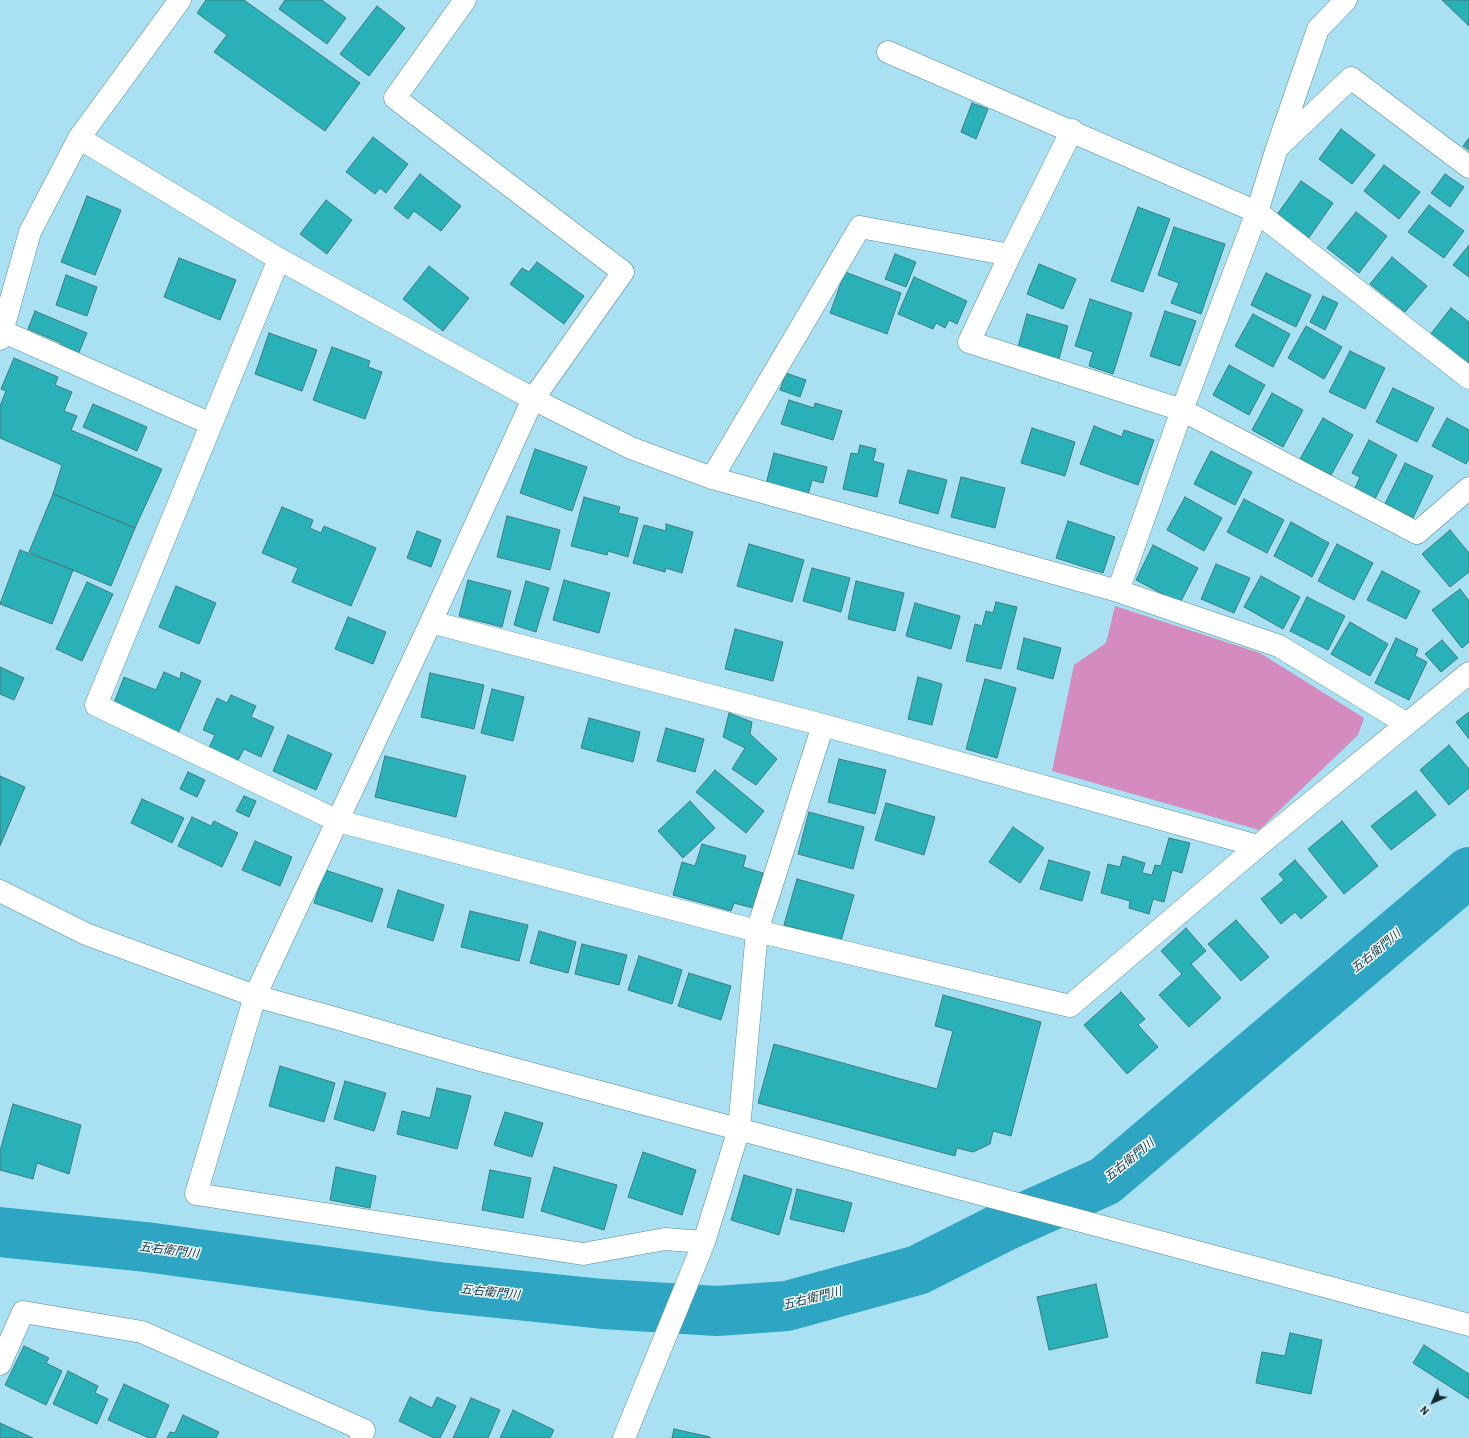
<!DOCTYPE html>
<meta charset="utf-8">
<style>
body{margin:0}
#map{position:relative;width:1469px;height:1438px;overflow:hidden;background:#a9e1f3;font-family:Barlow,sans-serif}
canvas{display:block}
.north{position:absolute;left:1413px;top:1382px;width:40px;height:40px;-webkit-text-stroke:3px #effafd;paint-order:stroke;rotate:225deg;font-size:11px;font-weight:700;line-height:16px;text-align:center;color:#12292f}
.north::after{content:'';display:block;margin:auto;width:14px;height:18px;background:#12292f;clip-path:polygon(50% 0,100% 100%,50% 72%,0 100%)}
</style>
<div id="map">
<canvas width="1469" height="1438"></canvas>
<div class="north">N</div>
</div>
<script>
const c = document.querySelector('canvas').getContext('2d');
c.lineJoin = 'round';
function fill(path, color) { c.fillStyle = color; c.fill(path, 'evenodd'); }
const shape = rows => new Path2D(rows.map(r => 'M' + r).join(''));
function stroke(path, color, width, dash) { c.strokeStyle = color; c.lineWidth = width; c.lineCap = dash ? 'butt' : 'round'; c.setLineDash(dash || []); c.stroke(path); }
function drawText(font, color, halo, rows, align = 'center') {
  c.font = font + ' Barlow,"Noto Sans JP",sans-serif'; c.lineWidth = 3; c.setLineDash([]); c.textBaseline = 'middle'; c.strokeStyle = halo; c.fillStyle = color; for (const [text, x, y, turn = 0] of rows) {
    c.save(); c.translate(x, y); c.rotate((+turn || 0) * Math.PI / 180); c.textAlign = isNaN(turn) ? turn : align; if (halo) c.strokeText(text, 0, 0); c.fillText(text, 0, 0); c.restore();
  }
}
const green = shape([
 [1115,606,1260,653,1364,718,1358,735,1259,830,1052,771,1074,665,1106,643]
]);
const river = shape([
 [0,1232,146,1247,439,1287,603,1304,717,1311,787,1306,918,1270,1005,1226,1105,1181,1469,872]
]);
const building = shape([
 [206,0,244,0,360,83,325,131,214,52,227,35,197,13,206,0],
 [285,0,322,0,346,18,327,44,279,9,285,0],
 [1442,0,1469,0,1469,26,1442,0],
 [377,6,405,28,369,76,340,54,377,6],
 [972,103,988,109,976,139,961,132,972,103],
 [1341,129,1375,155,1352,184,1319,159,1341,129],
 [373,137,408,164,386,193,380,188,375,194,346,172,373,137],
 [1469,138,1469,150,1463,146,1469,138],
 [1384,165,1420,192,1399,219,1364,191,1384,165],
 [420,174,461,206,441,231,414,211,408,219,394,208,420,174],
 [1445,174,1464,187,1450,207,1431,193,1445,174],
 [1301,181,1333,203,1308,239,1276,216,1301,181],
 [87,196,121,210,95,275,61,262,87,196],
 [326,200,352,220,327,254,300,234,326,200],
 [1429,205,1464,231,1444,258,1408,232,1429,205],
 [1138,207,1170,219,1143,292,1111,281,1138,207],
 [1356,212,1387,236,1359,273,1327,248,1356,212],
 [1174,227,1225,244,1201,314,1171,303,1179,283,1158,275,1174,227],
 [1469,245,1469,277,1453,265,1469,245],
 [895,254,916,262,906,287,885,279,895,254],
 [1392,257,1427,286,1405,312,1370,284,1392,257],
 [179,258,236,280,220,320,164,297,179,258],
 [537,262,584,296,564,324,510,284,522,268,529,272,537,262],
 [1039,264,1076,279,1063,309,1027,294,1039,264],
 [429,266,469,298,443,331,403,299,429,266],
 [845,272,901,293,887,334,830,313,845,272],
 [1266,273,1311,295,1296,327,1251,305,1266,273],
 [66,275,97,287,87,316,56,305,66,275],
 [914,277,967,301,957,324,949,320,945,328,936,323,933,329,898,314,914,277],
 [1323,296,1338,303,1325,330,1310,322,1323,296],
 [1090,299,1132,313,1113,374,1089,366,1093,352,1075,346,1090,299],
 [1451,308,1469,322,1469,365,1430,335,1451,308],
 [35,311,87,333,77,357,59,350,61,343,28,329,35,311],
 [1165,311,1196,321,1180,366,1150,356,1165,311],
 [1027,314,1068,326,1059,359,1018,347,1027,314],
 [1253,314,1290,334,1273,367,1235,346,1253,314],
 [1306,326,1342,347,1324,379,1288,358,1306,326],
 [269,333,317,350,302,391,255,374,269,333],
 [332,347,370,361,368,367,382,372,365,419,313,400,332,347],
 [1350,351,1385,368,1365,409,1329,392,1350,351],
 [14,358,58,377,55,385,72,392,64,411,77,416,71,430,162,469,135,528,53,494,62,465,0,438,0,406,6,391,1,389,14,358],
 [1229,365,1265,385,1249,415,1213,395,1229,365],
 [786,373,806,380,800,397,780,390,786,373],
 [1393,388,1434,408,1417,442,1376,422,1393,388],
 [1272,393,1303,410,1283,447,1252,430,1272,393],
 [789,400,814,408,815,403,842,411,833,440,781,424,789,400],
 [93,404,147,427,137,451,83,427,93,404],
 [1323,418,1353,435,1331,475,1300,459,1323,418],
 [1447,418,1469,430,1469,459,1466,464,1432,446,1447,418],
 [1094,426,1122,437,1124,430,1154,440,1138,485,1080,464,1094,426],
 [1032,428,1075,442,1065,476,1021,463,1032,428],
 [1369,440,1397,455,1375,499,1355,488,1360,477,1352,473,1369,440],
 [860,445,876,449,873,461,884,464,877,497,843,489,851,453,858,454,860,445],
 [535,449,587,467,572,511,520,493,535,449],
 [1211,451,1252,472,1235,505,1194,484,1211,451],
 [774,453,827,467,823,483,812,480,808,495,766,484,774,453],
 [1405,463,1433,476,1413,518,1385,504,1405,463],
 [908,470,947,480,938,514,899,503,908,470],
 [961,477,1005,488,995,528,951,517,961,477],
 [53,494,135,528,111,586,29,552,53,494],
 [584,497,620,507,618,513,638,518,628,557,608,551,607,555,571,546,584,497],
 [1185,497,1222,518,1204,551,1167,530,1185,497],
 [1244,499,1284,520,1267,553,1227,532,1244,499],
 [282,507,313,520,310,528,321,533,324,526,376,548,351,606,292,582,298,568,262,553,282,507],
 [507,516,560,530,550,570,497,557,507,516],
 [1068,521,1115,537,1103,573,1056,558,1068,521],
 [1291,522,1329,543,1312,577,1274,556,1291,522],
 [666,524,693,532,682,573,666,568,665,572,633,563,644,525,666,531,666,524],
 [1450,530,1469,553,1469,572,1450,587,1422,554,1450,530],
 [417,531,441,540,431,567,407,558,417,531],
 [749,544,804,560,792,602,737,586,749,544],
 [1337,544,1373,563,1354,600,1318,581,1337,544],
 [1153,545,1198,568,1180,603,1136,580,1153,545],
 [20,550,73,570,52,624,0,604,20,550],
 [1216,564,1250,578,1234,613,1201,599,1216,564],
 [812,568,850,578,841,612,803,601,812,568],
 [1382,571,1420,591,1406,619,1367,600,1382,571],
 [1261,576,1300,597,1283,629,1244,607,1261,576],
 [468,580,511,591,502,627,459,616,468,580],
 [564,580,610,593,599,633,553,620,564,580],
 [526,581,549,588,536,632,514,625,526,581],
 [856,581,904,593,895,631,848,619,856,581],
 [87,582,113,594,82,661,56,649,87,582],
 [176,586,216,603,199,644,159,627,176,586],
 [1460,589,1469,601,1469,642,1462,648,1432,610,1460,589],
 [1307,597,1345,616,1328,650,1290,631,1307,597],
 [996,602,1017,607,1001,669,966,661,975,624,982,626,986,611,993,613,996,602],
 [915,603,960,616,951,649,906,636,915,603],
 [348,617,386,632,373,664,335,649,348,617],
 [1350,622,1388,644,1370,676,1331,654,1350,622],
 [735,629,783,642,773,681,725,669,735,629],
 [1024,638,1061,648,1053,679,1017,669,1024,638],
 [1396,638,1418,649,1415,656,1427,662,1409,700,1375,683,1396,638],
 [1442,640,1458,658,1441,672,1425,654,1442,640],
 [0,667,24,678,14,700,0,694,0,667],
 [164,672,180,679,181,672,201,681,176,738,114,703,124,677,156,690,164,672],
 [430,673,484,685,474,729,421,717,430,673],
 [918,677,942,684,932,725,908,719,918,677],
 [985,679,1016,688,997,758,966,749,985,679],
 [492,689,524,697,513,741,481,733,492,689],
 [231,695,256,706,251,717,274,727,261,757,244,749,237,762,208,750,215,735,203,730,217,698,227,703,231,695],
 [1469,712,1469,739,1456,722,1469,712],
 [729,713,752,722,750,734,777,759,756,785,732,769,745,748,723,737,729,713],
 [589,718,640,732,633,762,581,748,589,718],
 [666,728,704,739,695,772,657,761,666,728],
 [288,735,332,754,316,790,273,771,288,735],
 [1449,745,1469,769,1469,788,1449,805,1420,770,1449,745],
 [385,756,466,776,456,817,375,797,385,756],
 [839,759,886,770,875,814,828,802,839,759],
 [715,770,764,811,746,833,696,792,715,770],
 [188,772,205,780,197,797,180,789,188,772],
 [0,776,25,787,0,846,0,776],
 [1416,791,1436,815,1391,850,1371,826,1416,791],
 [244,796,256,801,249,817,236,811,244,796],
 [142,799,184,818,172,843,131,823,142,799],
 [690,801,715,828,683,858,658,831,690,801],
 [886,803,935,817,924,855,875,840,886,803],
 [809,812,864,827,853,869,798,854,809,812],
 [192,817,211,826,214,821,238,833,222,867,178,846,192,817],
 [1342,821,1378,866,1344,894,1308,849,1342,821],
 [1013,827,1044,848,1020,883,989,862,1013,827],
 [1169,838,1190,843,1182,873,1172,870,1164,902,1153,899,1149,914,1129,908,1130,901,1101,893,1108,864,1120,867,1123,856,1145,863,1142,873,1152,875,1155,865,1161,866,1169,838],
 [255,841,292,857,280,886,242,870,255,841],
 [702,844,746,856,743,867,763,873,753,908,734,903,731,911,673,895,682,862,695,866,702,844],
 [1049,860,1090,872,1082,901,1040,889,1049,860],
 [1295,860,1327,897,1301,919,1295,912,1281,924,1261,899,1284,880,1279,874,1295,860],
 [325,870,383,889,372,922,314,903,325,870],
 [797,879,854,895,841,941,784,925,797,879],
 [398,890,444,905,433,941,387,927,398,890],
 [470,911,528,925,519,961,461,947,470,911],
 [1236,920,1269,957,1241,981,1208,944,1236,920],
 [1186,928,1206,951,1191,964,1221,998,1189,1027,1159,995,1182,974,1161,951,1186,928],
 [539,931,576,942,568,973,530,963,539,931],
 [582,944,627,955,619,985,575,974,582,944],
 [639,956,682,970,672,1004,628,990,639,956],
 [689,973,731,986,721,1020,678,1006,689,973],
 [1121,992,1145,1019,1138,1025,1158,1047,1127,1074,1084,1025,1121,992],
 [943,995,1041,1022,1011,1136,993,1131,990,1144,973,1152,957,1148,955,1156,758,1103,774,1044,937,1089,953,1031,935,1026,943,995],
 [280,1066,335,1083,324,1122,269,1106,280,1066],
 [345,1081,386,1093,374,1131,334,1119,345,1081],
 [437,1088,471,1096,457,1149,397,1134,402,1111,430,1118,437,1088],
 [13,1104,81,1125,69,1174,37,1163,33,1179,0,1170,0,1151,13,1104],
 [505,1112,543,1123,532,1157,494,1145,505,1112],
 [643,1152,696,1170,682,1215,628,1197,643,1152],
 [336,1167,376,1176,370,1208,330,1200,336,1167],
 [554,1167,617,1185,604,1230,541,1211,554,1167],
 [490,1170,531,1178,523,1218,482,1210,490,1170],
 [744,1175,792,1189,779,1235,731,1220,744,1175],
 [797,1189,852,1203,844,1232,790,1219,797,1189],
 [1096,1284,1108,1337,1049,1350,1037,1297,1096,1284],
 [1290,1333,1322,1340,1311,1394,1256,1383,1262,1352,1285,1356,1290,1333],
 [1424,1345,1469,1374,1469,1399,1413,1363,1424,1345],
 [24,1346,49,1358,46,1363,62,1371,46,1405,5,1385,24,1346],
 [68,1371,98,1386,95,1393,108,1399,97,1424,53,1404,68,1371],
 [124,1384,169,1405,155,1438,149,1438,108,1420,124,1384],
 [410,1397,432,1408,437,1397,456,1406,440,1438,434,1438,399,1421,410,1397],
 [471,1398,500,1410,488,1438,453,1438,471,1398],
 [513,1410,554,1430,550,1438,500,1438,513,1410],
 [183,1415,219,1432,216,1438,167,1438,170,1432,175,1433,183,1415],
 [0,1423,33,1438,0,1438,0,1423],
 [674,1429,710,1437,710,1438,672,1438,674,1429]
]);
const street = shape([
 [465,0,395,98,623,272,533,399,431,622,255,996,196,1194,583,1254,665,1239,704,1242],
 [888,52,1257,212,1469,378],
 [79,138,279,259,533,399,631,448,712,478,1118,591,1279,646,1407,724],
 [1278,145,1318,29,1346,0],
 [1010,255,1072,130],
 [279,259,96,705,338,821,757,931,1070,1006,1258,846,1469,673],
 [2,331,211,424],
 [712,478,860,227,1010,255,969,342,1182,410,1417,533,1469,488],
 [1118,591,1182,410,1257,212,1277,148,1351,78,1469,167],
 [431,622,823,725,1258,846],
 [0,1364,23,1312,142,1332,364,1430,361,1438],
 [624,1438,704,1242,739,1129,757,931,823,725]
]);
const secondary = shape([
 [0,339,30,232,79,138,180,0],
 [0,891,86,934,255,996,335,1018,473,1058,1469,1325]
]);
const waterNames = [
 ["五右衛門川",1376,951,-40],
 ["五右衛門川",1129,1160,-39],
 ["五右衛門川",169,1250,7],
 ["五右衛門川",490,1292,6],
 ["五右衛門川",812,1298,-14]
];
fill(green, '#d48bbd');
stroke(river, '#2da5c3', 50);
fill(building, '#29b1b7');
stroke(building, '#407c7f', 1);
stroke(street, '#548a9a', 23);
stroke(secondary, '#548a9a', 23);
stroke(street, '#fff', 22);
stroke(secondary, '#fff', 22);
drawText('italic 12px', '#223b43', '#effafd', waterNames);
</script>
